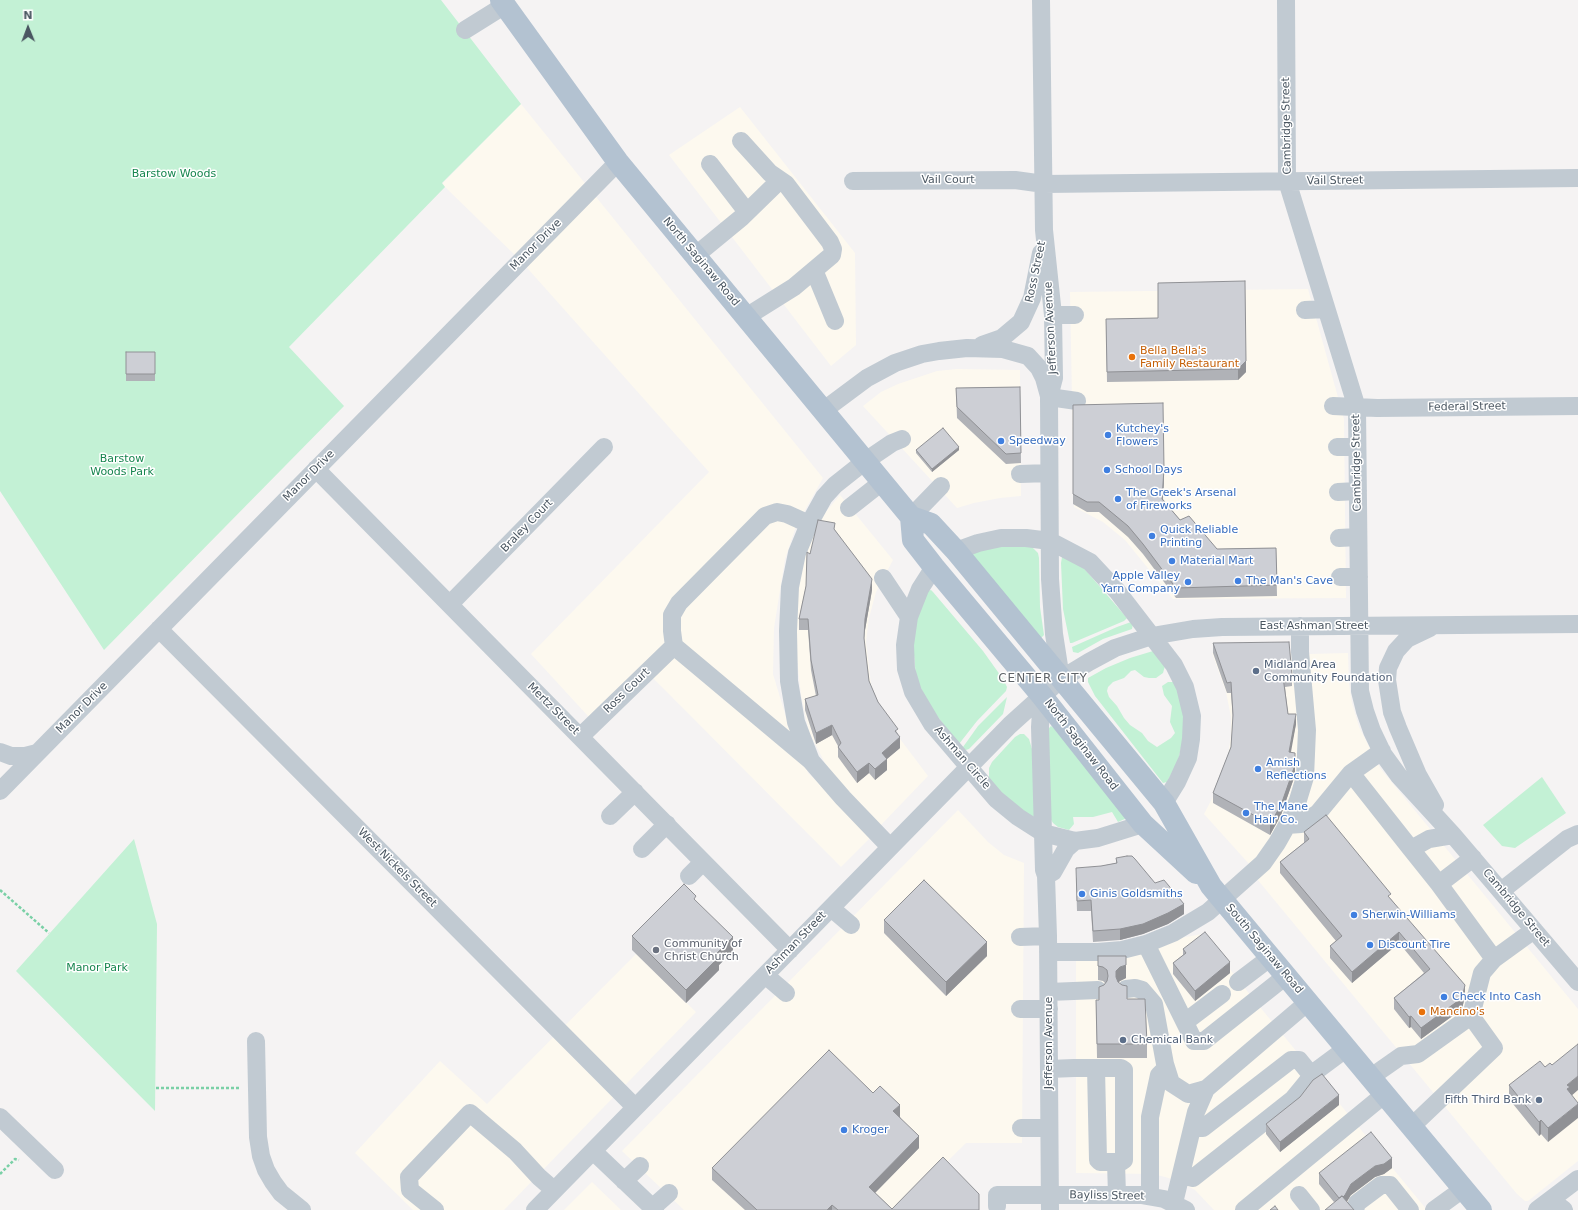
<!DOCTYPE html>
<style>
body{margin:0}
#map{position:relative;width:1578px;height:1210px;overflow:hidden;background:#f5f3f3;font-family:"DejaVu Sans",sans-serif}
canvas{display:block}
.north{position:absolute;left:8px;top:8px;width:40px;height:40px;-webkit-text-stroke:3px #fff;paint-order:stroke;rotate:359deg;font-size:11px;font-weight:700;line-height:16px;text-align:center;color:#4a5661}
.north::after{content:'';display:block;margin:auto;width:14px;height:18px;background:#4a5661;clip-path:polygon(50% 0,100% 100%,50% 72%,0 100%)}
</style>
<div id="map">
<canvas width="1578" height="1210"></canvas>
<div class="north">N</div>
</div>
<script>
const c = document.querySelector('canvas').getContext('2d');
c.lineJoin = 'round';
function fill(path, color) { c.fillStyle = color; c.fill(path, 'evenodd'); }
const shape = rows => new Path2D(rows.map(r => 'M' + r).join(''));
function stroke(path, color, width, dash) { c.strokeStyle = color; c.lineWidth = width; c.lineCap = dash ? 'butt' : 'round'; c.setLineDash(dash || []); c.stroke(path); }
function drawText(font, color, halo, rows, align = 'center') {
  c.font = font + ' "DejaVu Sans",sans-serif'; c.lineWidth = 3; c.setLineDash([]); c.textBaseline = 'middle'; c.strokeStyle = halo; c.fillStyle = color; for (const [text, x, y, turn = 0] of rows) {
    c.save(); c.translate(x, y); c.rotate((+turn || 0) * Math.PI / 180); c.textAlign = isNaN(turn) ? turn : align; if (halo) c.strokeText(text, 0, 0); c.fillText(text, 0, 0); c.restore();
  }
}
const commercial = shape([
 [521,104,823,478,796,526,785,559,774,628,773,674,788,724,808,773,873,835,841,867,650,675,599,728,531,654,709,472,521,261,442,184],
 [740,107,855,253,856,345,831,366,669,155],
 [1308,289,1344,419,1346,598,1173,599,1125,540,1103,522,1074,507,1070,292],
 [957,369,1020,370,1021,496,1000,498,974,503,957,508,863,406,881,392,898,384,937,371],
 [840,495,893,560,876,592,869,618,866,642,871,684,879,706,885,719,928,776,880,826,846,791,825,763,809,732,801,695,796,650,796,598,804,550,824,514],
 [1212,653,1295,653,1302,751,1295,783,1286,813,1274,838,1250,865,1204,814,1214,795,1228,756,1231,735,1231,717,1226,692],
 [1348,653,1349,684,1352,703,1359,727,1380,768,1578,1009,1578,1161,1528,1201,1525,1201,1517,1194,1257,879,1313,769,1315,746,1309,654],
 [958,810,988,842,1004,855,1024,863,1022,1143,966,1143,898,1210,684,1210,622,1151],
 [1202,934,1255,1001,1427,1210,1214,1210,1195,1190,1178,1181,1165,1177,1153,1174,1076,1173,1076,957],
 [636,954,696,1012,504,1210,413,1210,355,1153,440,1061,487,1104],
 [592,1182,621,1210,564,1210]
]);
const green = shape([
 [0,0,441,0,521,104,442,183,445,187,289,347,344,406,104,650,0,491],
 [997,544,1032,547,1038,553,1039,558,1040,607,1044,635,1041,638,971,557,974,551],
 [1064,556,1082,566,1127,618,1124,621,1072,643,1070,643,1063,609,1061,563,1062,557],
 [931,590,933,592,983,651,1003,679,1007,687,1006,691,977,721,959,744,930,707,916,678,912,632,928,591],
 [1131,622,1133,624,1132,629,1103,639,1078,653,1073,652,1072,647,1117,627],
 [1153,651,1165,666,1163,673,1156,678,1149,678,1144,677,1135,670,1131,671,1124,678,1113,682,1108,687,1107,691,1109,697,1117,706,1124,718,1130,725,1142,733,1148,741,1157,747,1171,738,1175,733,1170,722,1172,706,1164,695,1162,686,1168,682,1175,682,1183,712,1184,735,1178,761,1167,782,1163,783,1095,696,1088,682,1088,678,1106,668,1130,658],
 [1007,697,1003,714,969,749,966,750,963,749,963,747,978,726],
 [1051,726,1054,728,1127,818,1118,822,1112,812,1093,817,1073,817,1074,824,1069,830,1058,827,1053,823,1050,818,1047,730],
 [1020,734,1024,734,1029,739,1032,749,1036,815,1030,818,989,781,989,768,992,762,1015,737],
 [1542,777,1566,813,1515,848,1502,846,1483,825],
 [134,839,157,924,155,1111,16,971]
]);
const path = shape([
 [0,890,49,933],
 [156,1088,239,1088],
 [0,1174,15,1159,19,1160]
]);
const minor = shape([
 [1041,0,1044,230,1053,315,1054,378,1049,397,1050,579,1054,634,1061,679],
 [1286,0,1287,181,1357,408,1360,691,1365,711,1372,731,1383,754,1399,776,1453,835,1578,982],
 [465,30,505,5],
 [741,141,770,173,786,184,830,242,833,249,832,255,794,287,746,317],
 [710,164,747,212],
 [853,181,1015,180,1044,184,1578,178],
 [696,255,741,218,780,180],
 [814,270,835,321],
 [1305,310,1326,309],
 [1053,315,1075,315],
 [982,345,1002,338,1021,322,1032,298,1041,253],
 [1049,397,1077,401],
 [1333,406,1377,408,1578,406],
 [824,410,867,378,895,363,922,354,939,351,967,348,1003,349,1028,356,1039,368,1044,378,1049,396],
 [1337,447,1357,447],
 [316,469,790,950],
 [1020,474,1049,473],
 [1338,492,1358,491],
 [849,508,882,482],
 [911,517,941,486],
 [809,524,787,514,777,512,765,516,679,603,672,615,672,631,674,646,810,760],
 [1339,538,1358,537],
 [956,551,978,543,1001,538,1026,538,1050,541,1090,562,1117,591,1174,665,1185,687,1192,716,1191,739,1188,758,1177,782,1164,803],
 [934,567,920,589,909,617,905,645,906,669,913,692,932,724,996,799,1018,817,1043,833,1075,841,1098,838,1143,824],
 [1340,577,1359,577],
 [883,578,909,617],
 [450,604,604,447],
 [1430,628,1407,639,1396,651,1388,668,1387,680,1392,712,1398,728,1418,775,1435,805],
 [159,629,635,1107],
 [1042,696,1040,727,1043,833,1044,870,1046,876,1048,936,1050,1210],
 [581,736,674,646],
 [1382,751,1351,773,1411,849],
 [0,752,11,756,25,756,37,753],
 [0,791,618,162],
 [610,816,635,792],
 [1287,825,1301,824,1318,813,1351,773],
 [890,847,843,798,811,761,796,722,789,681,788,631,790,587,797,553,809,524,824,497,835,485,864,462,892,443,902,439],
 [642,849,667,824],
 [1473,858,1439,884,1494,959],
 [689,876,703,862],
 [1046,876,1053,872,1066,849,1075,841],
 [1439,884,1411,849,1429,839,1453,835],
 [1501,891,1567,839,1578,834],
 [831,908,851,925],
 [1020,937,1048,936],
 [1146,944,1194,1041,1204,1041,1286,976],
 [1048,952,1098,952,1122,950,1146,944,1173,933,1208,912,1263,863,1277,843,1290,820,1298,800,1305,777,1307,730,1300,652,1300,626],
 [765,975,786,993],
 [1238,982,1271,957],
 [1126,989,1135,988,1142,990,1154,1004,1165,1064,1171,1083,1188,1094,1206,1089,1308,1002],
 [1049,992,1098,990],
 [1020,1009,1049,1009],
 [1471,1016,1482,973,1494,959,1534,930],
 [1185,1022,1222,994],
 [256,1041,258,1137,261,1156,266,1170,273,1182,281,1193,302,1210],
 [1049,1069,1074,1068,1121,1068,1124,1070,1124,1160,1121,1162,1100,1162,1098,1160,1096,1068],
 [1371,1077,1401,1056,1418,1054,1471,1016,1494,1048,1412,1126],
 [0,1117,55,1170],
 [1021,1128,1049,1128],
 [1193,1128,1203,1128,1291,1060,1299,1060,1312,1076],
 [593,1151,655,1210],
 [1116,1162,1117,1195],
 [1181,1175,1193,1178,1293,1099,1316,1071,1347,1048],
 [624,1181,640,1166],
 [1299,1195,1311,1210],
 [1150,1196,1150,1117,1159,1075,1166,1068],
 [1551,1200,1564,1210],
 [1174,1203,1196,1112,1206,1089],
 [997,1206,997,1195,1141,1195,1164,1199,1186,1210],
 [652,1208,669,1193],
 [435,1210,410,1190,409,1177,470,1113,515,1151,539,1177,554,1190],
 [535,1210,1010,725,1061,679,1089,662,1115,648,1152,636,1193,629,1222,627,1578,624],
 [1244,1210,1385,1094],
 [1355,1210,1357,1203,1381,1185,1390,1185,1410,1210],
 [1434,1210,1463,1189],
 [1537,1210,1578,1179]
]);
const major = shape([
 [501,0,618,162,911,517,931,524,956,551,1164,803,1211,886,1481,1210],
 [911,517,913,540,934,567,1042,696,1143,824,1196,873]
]);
const wall = shape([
 [1106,319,1246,372,1238,380,1107,382],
 [126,352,155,352,155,381,126,381],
 [1020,387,1021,463,1006,464,957,418,956,388],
 [1073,405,1164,479,1163,499,1180,520,1217,549,1276,548,1277,596,1176,598,1143,554,1128,537,1099,512,1087,512,1073,504],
 [916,450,959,450,932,472,916,453],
 [835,530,872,590,865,630,864,640,869,681,878,702,898,734,900,748,887,759,887,770,875,780,869,773,857,783,838,757,838,746,832,735,816,744,805,710,805,699,816,696,811,670,808,630,799,630,799,619,806,586,810,554],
 [1213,643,1292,675,1292,686,1285,687,1288,714,1296,724,1290,752,1295,764,1295,775,1281,815,1270,835,1213,803,1213,793,1231,747,1233,720,1231,693,1227,693,1213,653],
 [1304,832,1391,899,1465,996,1462,1009,1421,1039,1411,1027,1409,1028,1394,1009,1394,998,1424,973,1399,943,1352,983,1330,958,1330,946,1336,941,1280,873,1280,862,1304,843],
 [1116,858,1155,883,1184,914,1168,924,1143,934,1120,940,1093,942,1091,911,1077,911,1076,878,1101,866,1116,863],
 [696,901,733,951,719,965,719,970,686,1003,632,950,632,936],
 [884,920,987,956,946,996,884,933],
 [1183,949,1230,973,1195,1001,1173,974,1173,963,1183,955],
 [1098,956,1126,978,1118,982,1127,999,1147,1044,1147,1058,1097,1058,1096,1000,1099,1000,1104,985,1105,983,1103,981,1098,980],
 [1509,1085,1571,1095,1548,1142,1541,1134,1539,1136,1509,1099],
 [873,1093,900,1117,919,1148,875,1193,892,1209,979,1210,745,1210,712,1180,712,1168],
 [1339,1105,1280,1152,1266,1134,1266,1124],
 [1392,1168,1384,1174,1375,1177,1351,1195,1334,1202,1319,1184,1319,1173]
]);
const shadedWall = shape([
 [1246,361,1246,372,1238,380,1238,369],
 [959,447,959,450,932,472,932,469],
 [1164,469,1164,479,1162,509,1162,499],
 [872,579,872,590,865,630,865,619],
 [1296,714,1296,724,1289,763,1289,752],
 [832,725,832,735,816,744,816,733],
 [900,737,900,748,882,763,882,753],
 [1295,753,1295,775,1281,815,1270,835,1270,824],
 [887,759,887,770,875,780,875,769],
 [869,763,869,773,857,783,857,772],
 [1184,904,1184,914,1168,924,1143,934,1120,940,1120,929],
 [1399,932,1399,943,1352,983,1352,972],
 [733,937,733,951,719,965,719,970,686,1003,686,990,716,954],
 [987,942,987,956,946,996,946,982],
 [1230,962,1230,973,1195,1001,1195,991],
 [1126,965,1126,978,1120,981,1116,985,1116,971,1120,967],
 [1465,985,1465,996,1462,1009,1421,1039,1421,1028],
 [1411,1016,1411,1027,1409,1028,1409,1017],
 [1578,1076,1578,1090,1570,1097,1567,1103,1567,1085],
 [1339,1095,1339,1105,1280,1152,1280,1142],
 [1578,1104,1578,1118,1548,1142,1548,1128],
 [900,1105,900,1117,893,1123,893,1111],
 [1541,1120,1541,1134,1539,1136,1539,1122],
 [919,1136,919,1148,869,1199,869,1187],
 [1392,1158,1392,1168,1384,1174,1375,1177,1351,1195,1345,1205,1340,1199,1351,1184,1375,1166],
 [832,1205,832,1210,827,1210]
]);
const building = shape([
 [1245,281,1246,361,1238,369,1107,372,1106,319,1158,318,1158,283,1245,281],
 [126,352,155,352,155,374,126,374,126,352],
 [1020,387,1021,453,1006,454,957,407,956,388,1020,387],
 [1163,403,1164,469,1162,499,1180,520,1189,516,1217,549,1276,548,1277,585,1176,588,1143,544,1128,526,1099,502,1087,502,1073,494,1073,405,1163,403],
 [943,428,959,447,932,469,916,450,943,428],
 [818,520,835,523,834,529,872,579,865,619,864,638,869,681,878,702,898,729,895,731,900,737,882,753,887,759,875,769,869,763,857,772,838,747,841,743,832,725,816,733,805,699,818,695,811,660,808,619,799,619,806,586,807,552,810,554,818,520],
 [1289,642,1292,675,1283,677,1288,714,1296,714,1289,752,1295,753,1295,765,1281,805,1270,824,1213,793,1231,747,1233,715,1231,682,1227,683,1213,643,1289,642],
 [1326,815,1391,894,1388,896,1465,985,1462,998,1421,1028,1411,1016,1409,1017,1394,998,1430,969,1399,932,1352,972,1330,946,1342,936,1280,862,1309,839,1304,832,1326,815],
 [1127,856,1132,856,1135,859,1155,883,1164,880,1184,904,1168,913,1143,924,1120,929,1093,931,1091,900,1077,901,1076,868,1101,866,1117,863,1116,858,1127,856],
 [924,880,987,942,946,982,884,920,924,880],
 [684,884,696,896,694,899,733,937,716,954,719,957,686,990,632,936,684,884],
 [1205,932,1230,962,1195,991,1173,963,1186,953,1183,949,1205,932],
 [1098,956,1126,956,1126,965,1120,967,1116,971,1116,977,1118,982,1122,985,1127,986,1127,999,1145,999,1147,1044,1097,1044,1096,1000,1099,1000,1099,987,1104,985,1107,981,1108,976,1107,970,1103,967,1098,966,1098,956],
 [1578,1044,1578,1076,1567,1085,1570,1087,1567,1089,1578,1103,1578,1104,1548,1128,1541,1120,1539,1122,1509,1085,1540,1061,1545,1067,1550,1063,1552,1065,1578,1044],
 [829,1050,873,1093,880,1086,900,1105,893,1111,919,1136,869,1187,892,1209,943,1157,979,1194,979,1210,838,1210,832,1205,827,1210,757,1210,712,1168,829,1050],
 [1322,1074,1339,1095,1280,1142,1266,1124,1300,1097,1313,1080,1322,1074],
 [1371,1132,1392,1158,1384,1164,1375,1166,1351,1184,1345,1195,1343,1197,1342,1196,1339,1198,1319,1173,1371,1132],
 [1342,1196,1354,1210,1325,1210,1342,1196],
 [1275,1206,1278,1210,1270,1210,1275,1206]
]);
const markers = [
 [1132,357,4,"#e8710a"],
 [1108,435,4,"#3f7fe0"],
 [1001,441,4,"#3f7fe0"],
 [1107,470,4,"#3f7fe0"],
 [1118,499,4,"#3f7fe0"],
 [1152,536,4,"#3f7fe0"],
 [1172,561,4,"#3f7fe0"],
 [1238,581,4,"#3f7fe0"],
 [1188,582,4,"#3f7fe0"],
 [1256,671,4,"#5c6f8a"],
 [1258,769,4,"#3f7fe0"],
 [1246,813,4,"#3f7fe0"],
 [1082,894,4,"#3f7fe0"],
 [1354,915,4,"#3f7fe0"],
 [1370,945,4,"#3f7fe0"],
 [656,950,4,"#6b7280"],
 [1444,997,4,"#3f7fe0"],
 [1422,1012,4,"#e8710a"],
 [1123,1040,4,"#5c6f8a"],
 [1539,1100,4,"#5c6f8a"],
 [844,1130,4,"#3f7fe0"]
];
const streetNames = [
 ["Cambridge Street",1287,126,-91],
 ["Vail Court",948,180],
 ["Vail Street",1335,181,-1],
 ["Manor Drive",536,245,-45],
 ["North Saginaw Road",701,262,50],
 ["Ross Street",1036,272,-78],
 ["Jefferson Avenue",1051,328,-93],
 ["Federal Street",1467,407,-1],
 ["Cambridge Street",1357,463,-91],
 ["Manor Drive",309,476,-45],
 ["Braley Court",527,526,-46],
 ["East Ashman Street",1314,626],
 ["Ross Court",627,691,-44],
 ["Manor Drive",82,708,-45],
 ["Mertz Street",553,709,45],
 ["North Saginaw Road",1081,745,52],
 ["Ashman Circle",962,758,49],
 ["West Nickels Street",397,868,45],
 ["Cambridge Street",1516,908,50],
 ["Ashman Street",796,943,-46],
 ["South Saginaw Road",1264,949,50],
 ["Jefferson Avenue",1049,1043,-90],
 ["Bayliss Street",1107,1196,1]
];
const parkNames = [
 ["Barstow Woods",174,174],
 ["Barstow",122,459],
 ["Woods Park",122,472],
 ["Manor Park",97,968]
];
const foodNames = [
 ["Bella Bella's",1140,351],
 ["Family Restaurant",1140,364],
 ["Mancino's",1430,1012]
];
const shopNames = [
 ["Kutchey's",1116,429],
 ["Flowers",1116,442],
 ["Speedway",1009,441],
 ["School Days",1115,470],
 ["The Greek's Arsenal",1126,493],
 ["of Fireworks",1126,506],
 ["Quick Reliable",1160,530],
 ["Printing",1160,543],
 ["Material Mart",1180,561],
 ["Apple Valley",1180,576,"right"],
 ["Yarn Company",1180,589,"right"],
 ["The Man's Cave",1246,581],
 ["Amish",1266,763],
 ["Reflections",1266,776],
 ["The Mane",1254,807],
 ["Hair Co.",1254,820],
 ["Ginis Goldsmiths",1090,894],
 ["Sherwin-Williams",1362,915],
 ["Discount Tire",1378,945],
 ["Check Into Cash",1452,997],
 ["Kroger",852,1130]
];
const serviceNames = [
 ["Midland Area",1264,665],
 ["Community Foundation",1264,678],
 ["Chemical Bank",1131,1040],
 ["Fifth Third Bank",1531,1100,"right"]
];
const worshipNames = [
 ["Community of",664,944],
 ["Christ Church",664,957]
];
const neighbourhoodNames = [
 ["CENTER CITY",1043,679]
];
fill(commercial, '#fdf9ef');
fill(green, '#c3f1d5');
stroke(path, '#7ad0a6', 2.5, [3, 2]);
stroke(minor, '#c1cad2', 18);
stroke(major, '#b3c2d1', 22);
fill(wall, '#b0b2b7');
fill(shadedWall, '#909195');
fill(building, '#cdcfd5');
stroke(building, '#909195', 1);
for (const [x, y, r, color] of markers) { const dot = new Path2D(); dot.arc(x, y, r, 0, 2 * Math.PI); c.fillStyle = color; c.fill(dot); stroke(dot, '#fff', 1.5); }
drawText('11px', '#4a5661', '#fff', streetNames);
drawText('11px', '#17864f', '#fff', parkNames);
drawText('11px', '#c56008', '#fff', foodNames, 'left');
drawText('11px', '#366cbe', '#fff', shopNames, 'left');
drawText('11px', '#4e5e75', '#fff', serviceNames, 'left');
drawText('11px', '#5b616d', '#fff', worshipNames, 'left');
c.letterSpacing = '1px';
drawText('12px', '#5f6368', '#fff', neighbourhoodNames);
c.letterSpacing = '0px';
</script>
